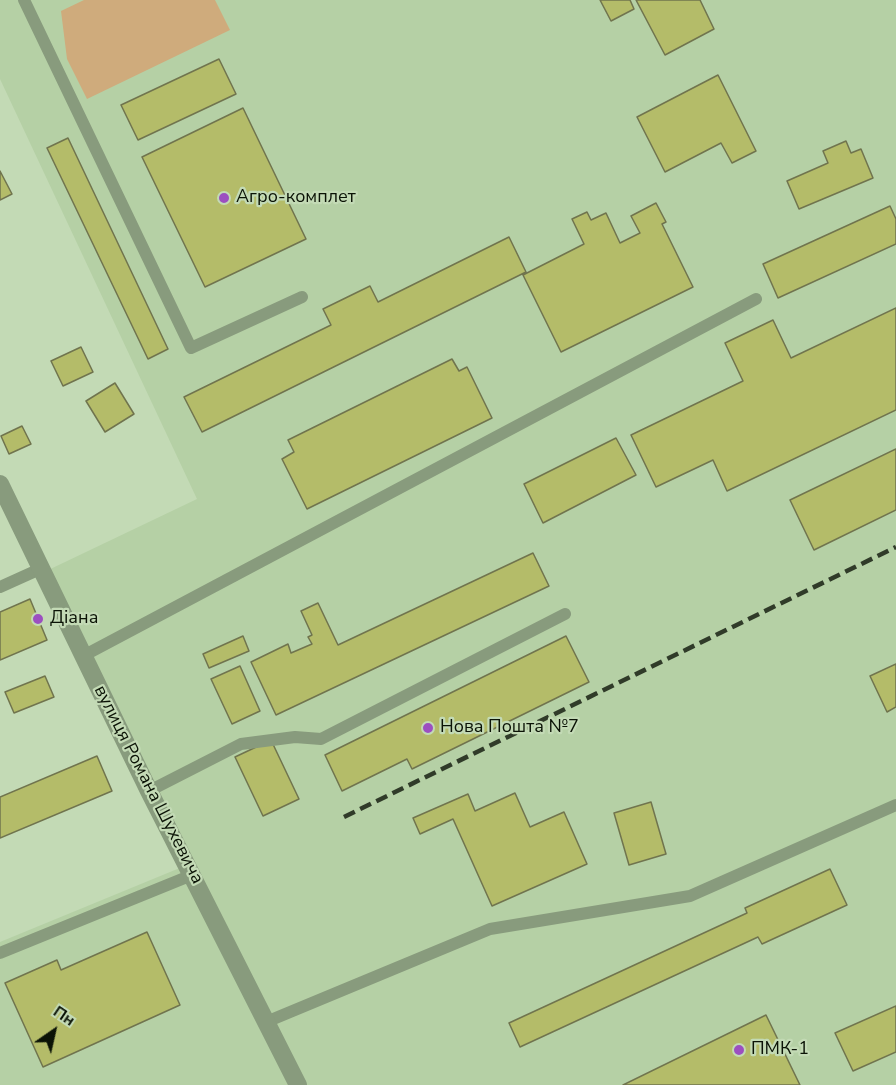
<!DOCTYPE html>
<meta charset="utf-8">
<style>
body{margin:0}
#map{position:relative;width:896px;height:1085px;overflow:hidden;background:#c3dab5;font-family:"Nunito Sans",sans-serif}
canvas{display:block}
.north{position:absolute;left:24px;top:1001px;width:60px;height:60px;-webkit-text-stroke:4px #c3dab5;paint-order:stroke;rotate:34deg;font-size:16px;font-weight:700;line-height:24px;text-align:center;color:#0b1306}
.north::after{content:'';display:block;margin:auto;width:21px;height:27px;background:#0b1306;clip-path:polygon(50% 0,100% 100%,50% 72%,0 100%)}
</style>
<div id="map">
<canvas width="896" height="1085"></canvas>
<div class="north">Пн</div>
</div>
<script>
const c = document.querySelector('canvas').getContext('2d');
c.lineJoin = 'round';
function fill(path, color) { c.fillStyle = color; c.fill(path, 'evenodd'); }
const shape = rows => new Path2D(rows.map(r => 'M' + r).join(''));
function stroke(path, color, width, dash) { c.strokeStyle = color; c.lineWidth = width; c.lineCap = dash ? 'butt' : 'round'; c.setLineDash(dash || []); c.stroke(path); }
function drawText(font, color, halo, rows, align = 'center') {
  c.font = font + ' "Nunito Sans",sans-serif'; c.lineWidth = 4.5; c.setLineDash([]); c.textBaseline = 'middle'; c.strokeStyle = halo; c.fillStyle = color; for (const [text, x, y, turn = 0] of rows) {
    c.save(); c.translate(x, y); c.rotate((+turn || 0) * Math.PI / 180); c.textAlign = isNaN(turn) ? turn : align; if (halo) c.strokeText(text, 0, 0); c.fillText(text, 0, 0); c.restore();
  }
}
const built = shape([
 [0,0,896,0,896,1085,0,1085,0,942,187,865,42,573,197,499,0,79]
]);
const green = shape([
 [84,0,215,0,230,30,87,99,67,59,61,11]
]);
const building = shape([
 [600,0,630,0,634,9,611,21,600,0],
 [636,0,700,0,714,29,665,55,636,0],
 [219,59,236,94,138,140,121,105,219,59],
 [718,75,756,151,732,163,721,143,665,172,637,117,718,75],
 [243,108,306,239,205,287,142,157,243,108],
 [68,138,168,349,148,359,47,148,68,138],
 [846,141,851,153,861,149,873,178,799,209,787,181,828,163,823,151,846,141],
 [0,171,12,194,0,200,0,171],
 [656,203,666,222,662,224,693,287,561,352,523,275,584,244,572,219,587,212,591,220,606,213,620,243,640,233,631,216,656,203],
 [890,206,896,219,896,244,778,298,763,264,890,206],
 [509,237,526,272,202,432,184,397,331,325,323,309,370,286,378,302,509,237],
 [896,308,896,410,727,491,713,460,656,487,631,435,743,381,725,343,773,320,791,358,896,308],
 [81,347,93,372,63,386,51,361,81,347],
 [452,359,459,371,467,367,492,418,307,509,282,459,294,452,288,440,452,359],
 [115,383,134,414,105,432,86,401,115,383],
 [22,426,31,444,9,454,1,436,22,426],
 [616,438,636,475,543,523,524,484,616,438],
 [896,449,896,510,814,550,790,500,896,449],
 [533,553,549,586,276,715,251,662,288,644,291,653,312,644,308,637,312,635,301,611,318,603,338,645,533,553],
 [30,599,47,640,0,660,0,612,30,599],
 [243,636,249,651,209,668,203,654,243,636],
 [566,636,589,682,412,769,407,759,342,791,325,755,566,636],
 [896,664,896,707,887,712,870,676,896,664],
 [240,666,260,711,232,724,211,679,240,666],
 [45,676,54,697,14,713,5,692,45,676],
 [271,740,299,799,263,816,235,757,271,740],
 [97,756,112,791,0,838,0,797,97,756],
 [515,793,530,827,564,812,587,864,492,906,453,819,420,834,413,818,468,794,475,811,515,793],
 [651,802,666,854,629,865,614,813,651,802],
 [830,869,847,905,762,944,758,937,520,1047,509,1023,747,913,745,908,830,869],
 [147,932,180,1005,43,1067,5,983,57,960,61,970,147,932],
 [896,1006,896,1052,853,1071,835,1033,896,1006],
 [766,1015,800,1085,623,1085,766,1015]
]);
const service = shape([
 [24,0,191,348,302,297],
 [0,587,40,569],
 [83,656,756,299],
 [149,791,241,744,295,737,321,739,565,614],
 [0,953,192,875],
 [266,1022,490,929,690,896,896,805]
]);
const tertiary = shape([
 [0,484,149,791,298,1085]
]);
const rail = shape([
 [344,817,896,547]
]);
const markers = [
 [224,198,6,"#9c4fc0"],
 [38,619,6,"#9c4fc0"],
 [428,728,6,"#9c4fc0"],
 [739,1050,6,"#9c4fc0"]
];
const poiNames = [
 ["Агро-комплет",236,198],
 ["Діана",50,619],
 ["Нова Пошта №7",440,728],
 ["ПМК-1",751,1050]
];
const streetNames = [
 ["вулиця Романа Шухевича",148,785,63]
];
fill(built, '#b5d0a5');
fill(green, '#cfab7c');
fill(building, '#b4bc69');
stroke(building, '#70744e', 1.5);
stroke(service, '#889b7d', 12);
stroke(tertiary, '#889b7d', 18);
stroke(rail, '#303b29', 4.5, [12, 6]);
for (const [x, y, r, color] of markers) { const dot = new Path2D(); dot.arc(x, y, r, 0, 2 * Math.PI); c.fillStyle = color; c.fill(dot); stroke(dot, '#c3dab5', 2); }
drawText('18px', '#0b1306', '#c3dab5', poiNames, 'left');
drawText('18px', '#0b1306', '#c3dab5', streetNames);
</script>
